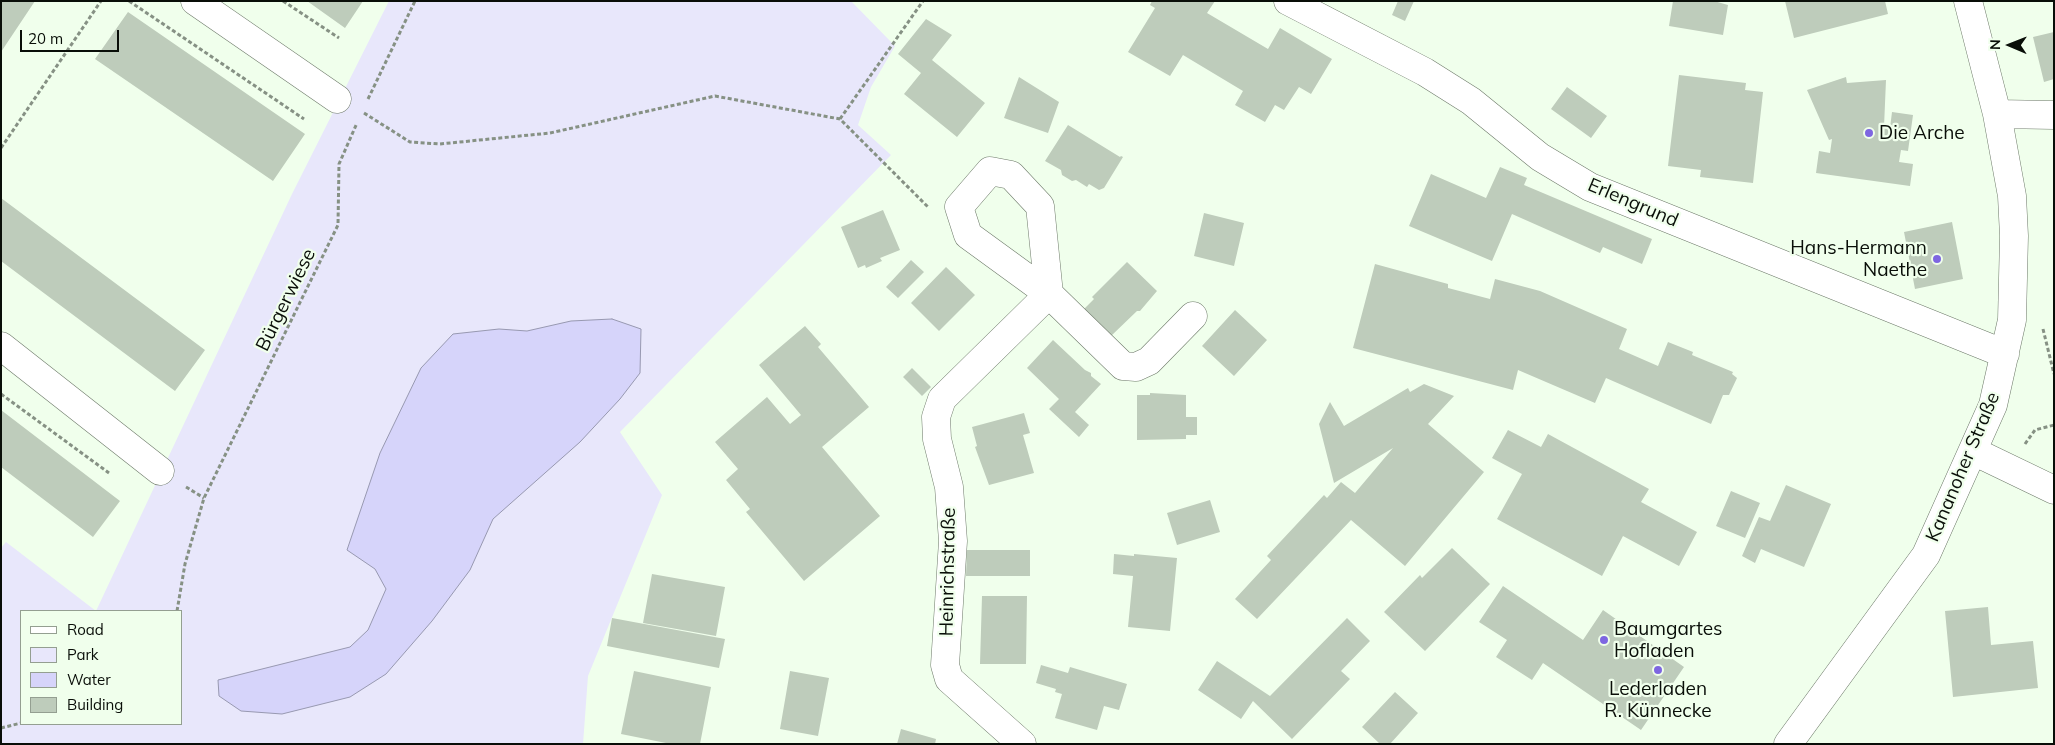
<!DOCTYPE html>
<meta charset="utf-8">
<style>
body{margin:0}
#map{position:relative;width:2055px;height:745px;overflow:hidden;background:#f0ffec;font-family:Mulish,sans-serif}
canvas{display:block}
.frame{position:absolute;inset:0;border:2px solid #090e08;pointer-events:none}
.legend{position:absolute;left:20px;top:610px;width:162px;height:115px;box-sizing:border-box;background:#f0ffec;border:1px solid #949f91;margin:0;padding:6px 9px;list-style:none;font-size:15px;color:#090e08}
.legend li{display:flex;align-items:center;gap:10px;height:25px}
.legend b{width:25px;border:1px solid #949f91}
.north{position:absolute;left:1985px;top:20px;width:50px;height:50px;-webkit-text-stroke:4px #f0ffec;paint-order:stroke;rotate:271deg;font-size:14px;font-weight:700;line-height:20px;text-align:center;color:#090e08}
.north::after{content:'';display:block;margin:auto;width:18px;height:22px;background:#090e08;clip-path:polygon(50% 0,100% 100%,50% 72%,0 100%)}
.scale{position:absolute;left:20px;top:30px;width:99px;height:22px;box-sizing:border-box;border:2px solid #090e08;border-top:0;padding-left:6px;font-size:15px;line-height:18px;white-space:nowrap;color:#090e08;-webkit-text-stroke:4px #f0ffec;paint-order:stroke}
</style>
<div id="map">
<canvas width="2055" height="745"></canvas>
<div class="frame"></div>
<ul class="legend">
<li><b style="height:6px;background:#fff"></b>Road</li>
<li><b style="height:14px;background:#e8e7fb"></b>Park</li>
<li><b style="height:14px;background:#d6d4fa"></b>Water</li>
<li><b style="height:14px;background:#beccbb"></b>Building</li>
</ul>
<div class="north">N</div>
<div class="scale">20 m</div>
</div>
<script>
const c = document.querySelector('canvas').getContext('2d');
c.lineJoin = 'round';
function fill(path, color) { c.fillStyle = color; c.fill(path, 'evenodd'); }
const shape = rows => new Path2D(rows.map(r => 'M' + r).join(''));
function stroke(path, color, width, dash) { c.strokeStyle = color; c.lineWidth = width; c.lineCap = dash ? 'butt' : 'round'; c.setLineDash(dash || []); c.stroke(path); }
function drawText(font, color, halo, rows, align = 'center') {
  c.font = font + ' Mulish,sans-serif'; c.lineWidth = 4.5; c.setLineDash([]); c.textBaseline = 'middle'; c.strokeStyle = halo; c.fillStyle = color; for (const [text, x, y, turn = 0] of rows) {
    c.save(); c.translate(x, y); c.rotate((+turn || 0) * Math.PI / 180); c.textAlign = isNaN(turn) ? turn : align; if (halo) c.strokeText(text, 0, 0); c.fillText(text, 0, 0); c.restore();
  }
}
const green = shape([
 [389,1,851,1,895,46,871,87,858,125,891,155,620,432,662,495,588,676,583,744,1,744,1,548,6,542,96,611,292,194],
 [21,611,181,611,181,724,21,724]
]);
const water = shape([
 [612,319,641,329,640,373,620,399,580,442,493,519,470,570,432,621,386,674,350,697,282,714,241,711,219,696,218,680,350,647,368,630,386,589,375,569,347,550,380,453,421,368,453,334,499,329,527,331,571,321,612,319]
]);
const building = shape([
 [1,1,35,1,1,52],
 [307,1,363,1,345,28],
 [1152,1,1215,1,1207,13,1268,49,1280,28,1332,59,1311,94,1299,87,1284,110,1275,105,1265,122,1235,105,1243,91,1183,55,1170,76,1128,52,1155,8,1150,5],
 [1398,1,1414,1,1405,21,1392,15],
 [1673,1,1714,1,1728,5,1723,35,1669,26],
 [1785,1,1885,1,1888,14,1794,38],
 [128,12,305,134,273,181,95,59],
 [926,19,952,35,932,60,985,103,957,137,904,94,921,73,898,54],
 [2054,32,2054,79,2044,82,2033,37],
 [1679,75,1746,83,1745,90,1763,92,1753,183,1700,177,1701,170,1668,166],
 [1019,77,1059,102,1048,133,1004,118],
 [1846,77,1847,83,1886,80,1884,127,1890,128,1892,112,1913,115,1908,151,1901,150,1899,162,1913,164,1910,186,1816,173,1819,151,1830,153,1832,139,1829,140,1807,90],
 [1567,87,1607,116,1591,138,1551,109],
 [1068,125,1120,157,1121,156,1123,157,1104,188,1099,190,1089,184,1087,187,1076,180,1072,181,1062,175,1061,170,1045,161],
 [1500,167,1527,178,1524,185,1652,239,1642,264,1603,247,1600,253,1512,214,1492,261,1409,226,1431,174,1486,198],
 [1,198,205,350,175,391,1,261],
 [883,210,900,250,880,258,882,261,866,268,865,265,858,268,841,227],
 [1204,213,1244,223,1234,266,1194,256],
 [1952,222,1963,279,1915,289,1904,232],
 [911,260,924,272,898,298,886,287],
 [1127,262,1157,291,1140,311,1137,311,1111,336,1084,309,1094,299,1092,297],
 [1375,264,1448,284,1448,288,1490,299,1495,279,1540,291,1627,329,1619,349,1658,366,1668,342,1693,352,1692,355,1733,372,1732,374,1737,378,1729,395,1723,395,1711,424,1606,378,1595,403,1518,370,1513,390,1353,348],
 [946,267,975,295,939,331,911,303],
 [1235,310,1267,340,1234,376,1202,346],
 [805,326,821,344,818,347,869,407,822,447,880,516,804,581,746,512,750,509,726,480,738,469,715,442,767,397,790,424,801,415,759,365],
 [1053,340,1085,370,1091,373,1091,376,1101,384,1075,412,1089,425,1079,437,1049,409,1059,399,1027,368],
 [912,368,931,387,922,396,903,377],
 [1424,384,1454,396,1428,424,1484,472,1405,566,1351,520,1257,619,1235,599,1271,560,1267,556,1324,495,1327,498,1341,482,1355,493,1393,448,1334,483,1319,424,1330,402,1344,426,1408,388,1410,392],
 [1150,393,1186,395,1186,417,1197,417,1197,435,1186,435,1186,439,1137,440,1137,395,1150,395],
 [1,410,120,501,93,537,1,467],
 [1024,413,1030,433,1023,435,1034,473,989,485,975,447,977,446,972,427],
 [1508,430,1541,447,1548,434,1649,489,1641,502,1697,532,1679,566,1623,536,1602,576,1497,519,1522,474,1492,458],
 [1786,485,1831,504,1804,567,1761,549,1755,563,1742,556,1759,517,1770,521],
 [1731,491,1760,503,1745,538,1716,526],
 [1210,500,1220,532,1177,545,1167,513],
 [1452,548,1490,584,1425,651,1384,612,1420,575,1422,578],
 [967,550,1030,550,1030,576,966,576],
 [1114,554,1134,556,1134,554,1177,558,1170,631,1128,627,1133,576,1113,574],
 [652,574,725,587,716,636,643,623],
 [1503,586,1583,640,1603,610,1684,667,1641,730,1543,663,1532,680,1496,657,1507,640,1479,622],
 [982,596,1027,596,1026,664,980,664],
 [1988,607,1991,645,2033,641,2038,688,1953,697,1945,611],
 [612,618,725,639,719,668,607,646],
 [1347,618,1370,641,1341,671,1350,679,1292,739,1253,701,1241,719,1198,690,1217,661,1270,696],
 [1041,665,1068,673,1070,667,1127,684,1119,710,1104,706,1097,730,1055,718,1062,694,1055,692,1056,689,1036,683],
 [634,671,711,687,700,744,671,744,621,734],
 [790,671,829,678,818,736,780,729],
 [1395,692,1418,713,1390,744,1380,744,1362,727],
 [901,729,936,739,935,744,897,744]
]);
const path = shape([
 [129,1,304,119],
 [283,1,339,38],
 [368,99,415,1],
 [364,113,410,142,440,144,550,133,715,96,840,119,929,208],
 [840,119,923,1],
 [1,148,101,1],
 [2043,329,2054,374],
 [1,394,109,473],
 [2025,444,2035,430,2054,425],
 [186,487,204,498],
 [177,611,185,564,204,498,338,225,339,164,357,123],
 [1,728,21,723]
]);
const minor = shape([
 [195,1,337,99],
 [1288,1,1425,72,1471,101,1540,157,1590,187,2005,354],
 [1997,114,2054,115],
 [1049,294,1040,206,1011,175,990,171,959,207,968,235,1049,294,1123,366,1136,367,1149,361,1193,316],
 [1,346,160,471],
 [1973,451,2054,490],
 [1022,744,949,679,945,665,953,541,949,487,937,439,936,417,942,399,1049,294],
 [1788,744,1926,555,1993,405,2012,320,2014,236,2012,196,1997,114,1968,1]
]);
const markers = [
 [1869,133,5,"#7e66e1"],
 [1937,259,5,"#7e66e1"],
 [1604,640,5,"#7e66e1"],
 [1658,670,5,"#7e66e1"]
];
const poiNames = [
 ["Die Arche",1879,133],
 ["Hans-Hermann",1927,248,"right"],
 ["Naethe",1927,270,"right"],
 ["Baumgartes",1614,629],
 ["Hofladen",1614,651],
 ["Lederladen",1658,689,"center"],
 ["R. Künnecke",1658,711,"center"]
];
const streetNames = [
 ["Erlengrund",1633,203,23],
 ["Bürgerwiese",286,300,-64],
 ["Kananoher Straße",1963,467,-67],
 ["Heinrichstraße",948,572,-89]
];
fill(green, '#e8e7fb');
fill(water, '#d6d4fa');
stroke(water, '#9899b1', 1);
fill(building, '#beccbb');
stroke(minor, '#6d7969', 29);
stroke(path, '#869184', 3, [4, 2.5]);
stroke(minor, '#fff', 28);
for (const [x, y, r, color] of markers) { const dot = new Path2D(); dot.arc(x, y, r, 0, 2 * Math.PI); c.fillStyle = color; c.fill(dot); stroke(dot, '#f0ffec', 2); }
drawText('19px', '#090e08', '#f0ffec', poiNames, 'left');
drawText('19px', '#090e08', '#f0ffec', streetNames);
</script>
